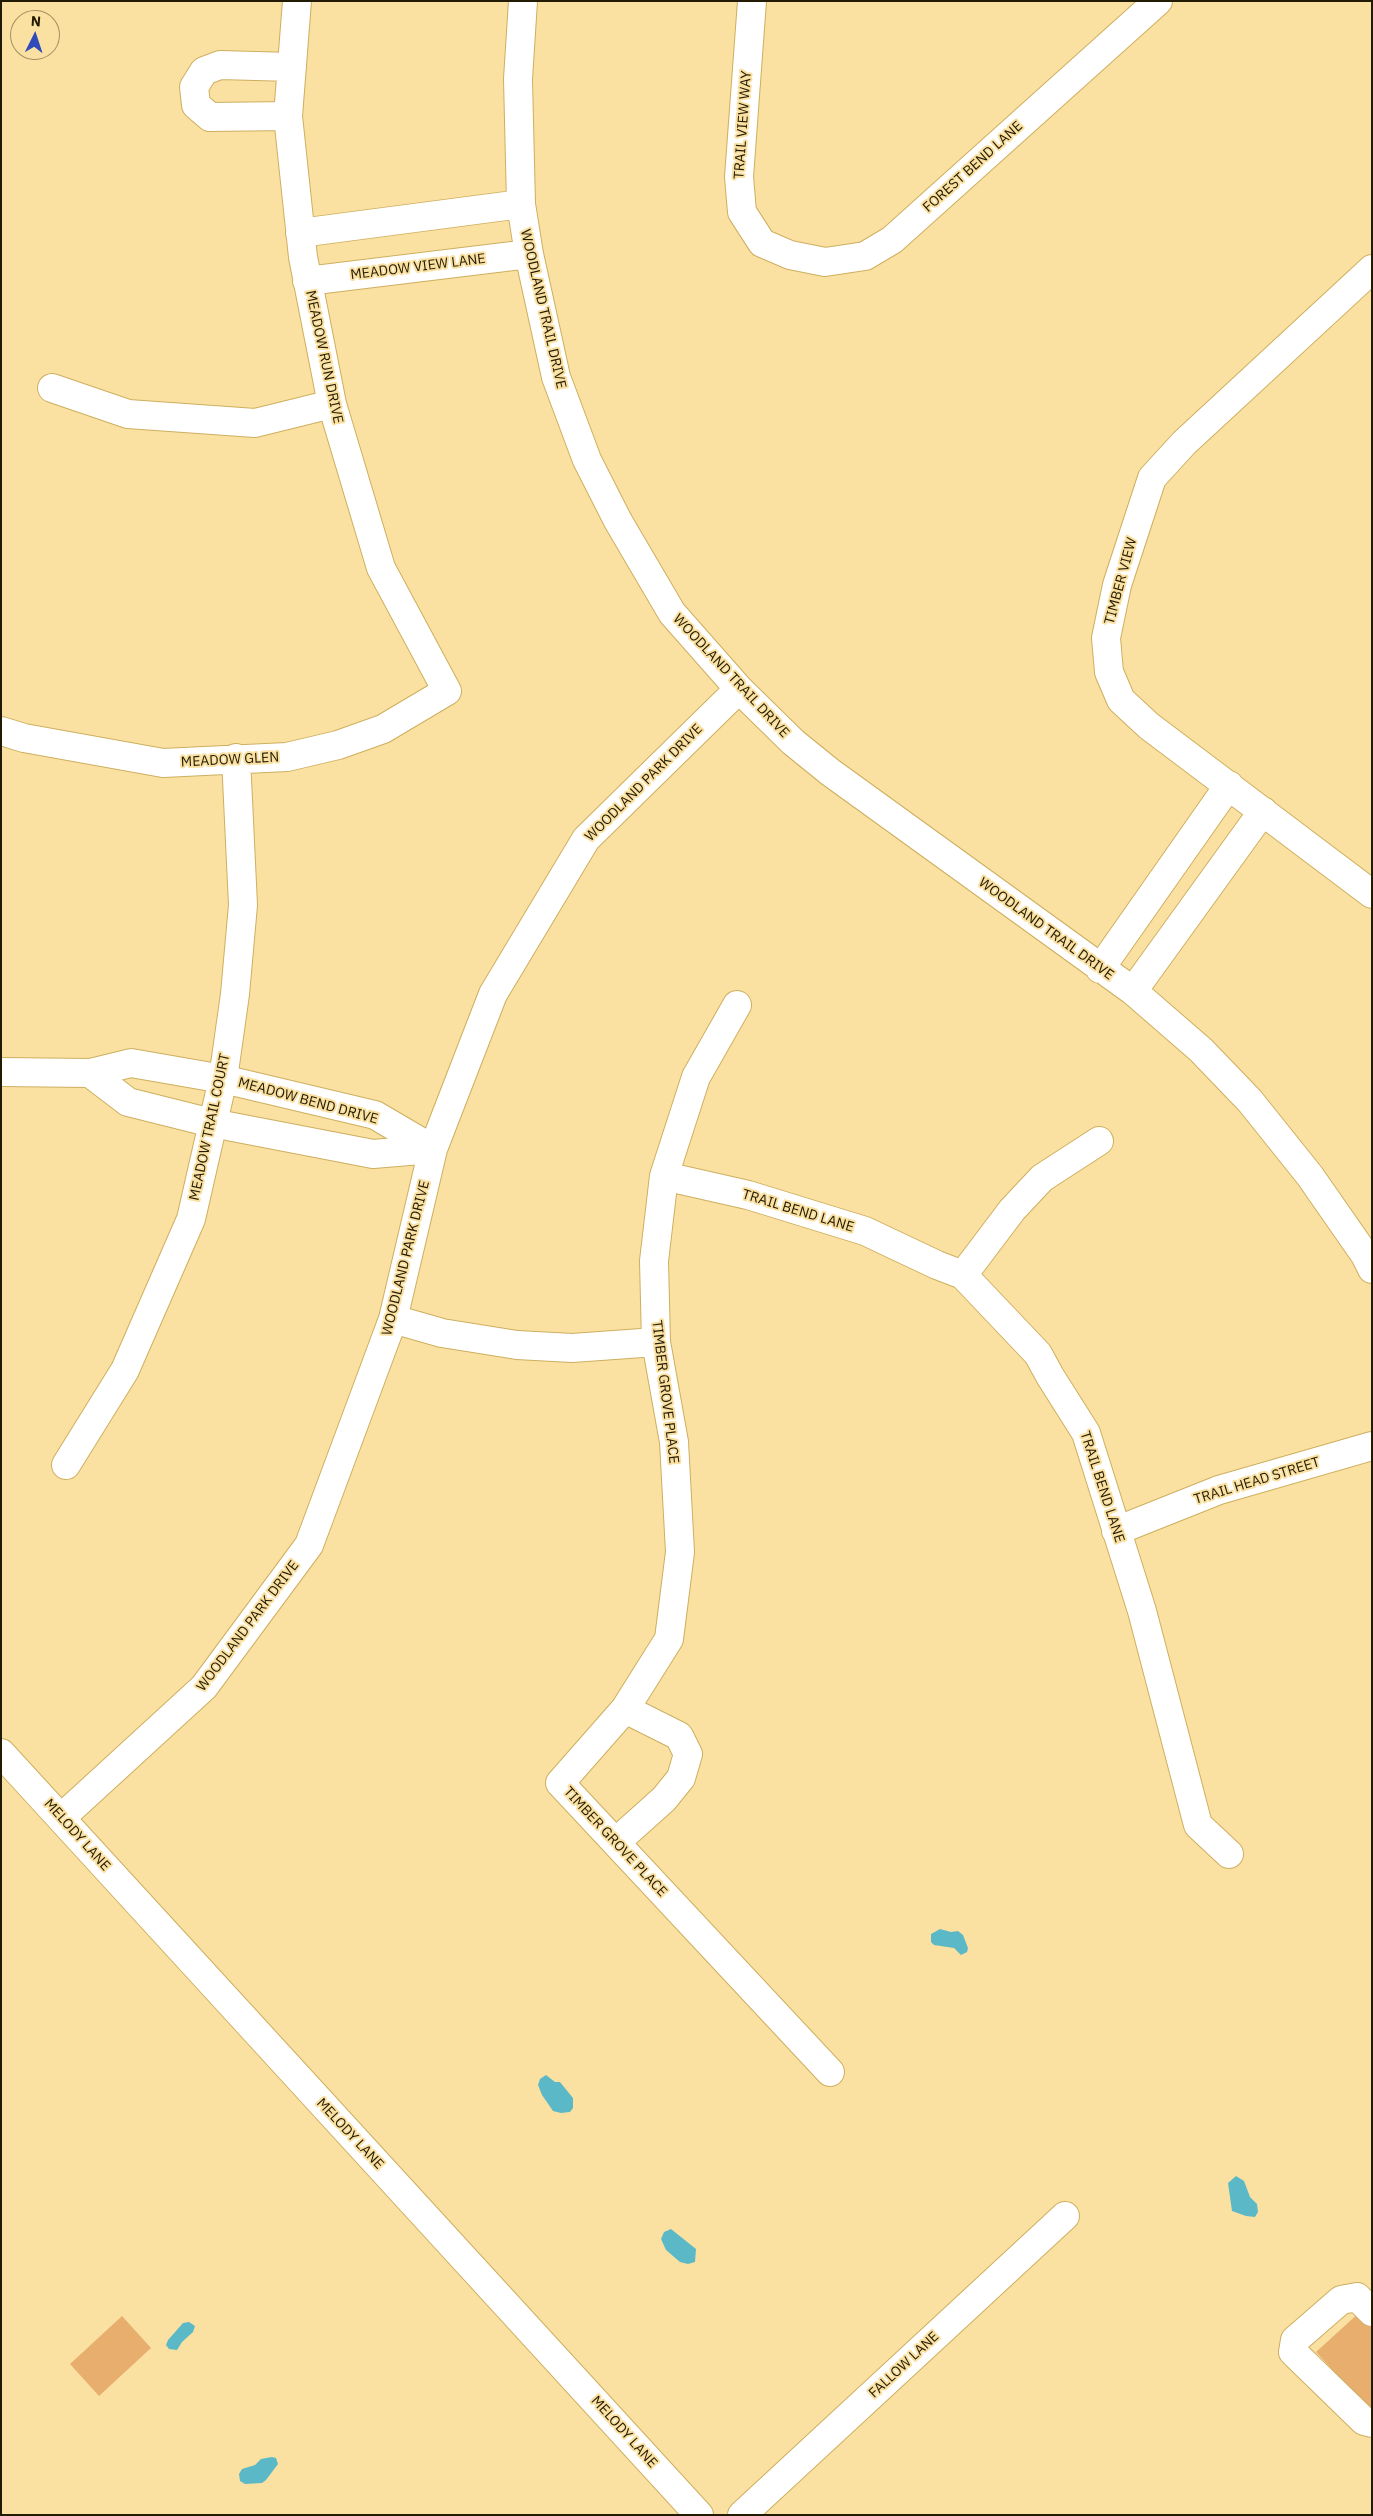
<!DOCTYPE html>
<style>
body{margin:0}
#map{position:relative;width:1373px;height:2516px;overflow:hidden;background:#fae1a2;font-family:"IBM Plex Sans",sans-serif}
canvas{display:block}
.frame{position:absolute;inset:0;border:2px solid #231a02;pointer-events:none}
.north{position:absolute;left:10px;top:10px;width:50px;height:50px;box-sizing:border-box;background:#fae1a2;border:1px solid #a49162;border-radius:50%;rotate:4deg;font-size:14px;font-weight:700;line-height:20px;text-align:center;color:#231a02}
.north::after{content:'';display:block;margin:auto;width:18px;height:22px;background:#304abb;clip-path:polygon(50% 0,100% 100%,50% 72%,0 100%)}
</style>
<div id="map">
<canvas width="1373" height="2516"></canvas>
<div class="frame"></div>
<div class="north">N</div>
</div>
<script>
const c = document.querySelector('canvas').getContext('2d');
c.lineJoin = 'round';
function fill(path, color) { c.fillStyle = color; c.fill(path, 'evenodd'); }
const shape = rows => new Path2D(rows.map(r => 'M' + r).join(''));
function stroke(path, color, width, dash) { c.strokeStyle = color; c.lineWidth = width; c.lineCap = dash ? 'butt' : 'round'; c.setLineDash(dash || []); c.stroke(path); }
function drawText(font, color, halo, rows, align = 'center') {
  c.font = font + ' "IBM Plex Sans",sans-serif'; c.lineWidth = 4; c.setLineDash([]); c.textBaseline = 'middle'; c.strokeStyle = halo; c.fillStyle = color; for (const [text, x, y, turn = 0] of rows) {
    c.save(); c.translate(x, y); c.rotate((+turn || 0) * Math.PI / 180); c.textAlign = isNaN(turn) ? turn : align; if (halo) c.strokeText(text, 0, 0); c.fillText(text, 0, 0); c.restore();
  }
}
const water = shape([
 [940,1929,951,1932,958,1931,963,1935,968,1948,967,1952,961,1955,954,1948,934,1945,931,1942,931,1934],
 [546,2075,555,2082,560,2082,573,2098,573,2108,570,2112,561,2113,553,2111,542,2095,538,2085,540,2079],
 [1236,2176,1244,2181,1250,2197,1257,2204,1258,2212,1255,2217,1246,2216,1232,2211,1228,2183],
 [671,2229,696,2249,695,2262,688,2264,680,2262,666,2250,661,2239,664,2232],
 [189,2322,195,2326,193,2332,182,2342,177,2350,169,2349,166,2345,168,2340,183,2323],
 [272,2457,276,2458,278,2464,266,2480,262,2483,245,2484,240,2481,239,2474,242,2469,255,2465,261,2459]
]);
const building = shape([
 [1361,2311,1372,2323,1372,2412,1316,2352],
 [122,2316,151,2348,99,2396,70,2364]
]);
const minor = shape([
 [523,1,518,79,521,204,529,254,556,377,587,460,618,521,672,613,739,689,793,742,830,772,1133,991,1201,1050,1250,1101,1310,1176,1365,1255,1372,1269],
 [752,1,739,177,742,212,762,243,790,255,825,262,865,256,892,240,1158,1],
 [288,116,210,117,196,105,194,87,204,71,220,65,292,67],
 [300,233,521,204],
 [1372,269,1184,443,1152,478,1117,585,1106,638,1109,672,1121,700,1149,726,1372,894],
 [307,281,529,254],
 [52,388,128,414,255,423,332,404],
 [1,731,24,738,163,763,287,757,338,745,383,729,447,691,381,568,332,404,303,257,288,116,297,1],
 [1100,969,1229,785],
 [1133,991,1263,811],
 [737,1005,696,1077,664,1176,654,1261,656,1342,674,1442,680,1552,669,1639,625,1709,560,1783,830,2072],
 [1,1072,90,1073,131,1063,223,1079,375,1115,433,1149],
 [90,1073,128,1102,212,1123,373,1154,433,1149],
 [664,1176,748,1195,865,1231,937,1265,963,1275,1038,1354,1050,1376,1086,1433,1142,1611,1198,1825,1229,1854],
 [963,1275,1012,1210,1042,1178,1099,1141],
 [393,1319,442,1333,517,1345,572,1348,656,1342],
 [66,1465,125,1370,191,1219,223,1079,235,994,243,905,236,758],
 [1116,1531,1219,1490,1372,1446],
 [1,1753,699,2515],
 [61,1818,204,1687,309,1545,393,1319,433,1149,493,994,586,839,739,689],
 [616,1842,664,1799,681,1778,688,1754,679,1736,625,1709],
 [1372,2312,1357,2297,1341,2300,1295,2340,1293,2352,1364,2421,1372,2423],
 [742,2515,1065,2216]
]);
const streetNames = [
 ["TRAIL VIEW WAY",743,125,-86],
 ["FOREST BEND LANE",973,167,-42],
 ["MEADOW VIEW LANE",418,267,-7],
 ["WOODLAND TRAIL DRIVE",543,309,77],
 ["MEADOW RUN DRIVE",324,357,78],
 ["TIMBER VIEW",1121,581,-75],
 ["WOODLAND TRAIL DRIVE",731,676,47],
 ["MEADOW GLEN",230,760,-3],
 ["WOODLAND PARK DRIVE",644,783,-45],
 ["WOODLAND TRAIL DRIVE",1046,929,36],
 ["MEADOW BEND DRIVE",308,1101,15],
 ["MEADOW TRAIL COURT",210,1127,-78],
 ["TRAIL BEND LANE",798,1211,17],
 ["WOODLAND PARK DRIVE",406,1258,-76],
 ["TIMBER GROVE PLACE",665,1392,83],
 ["TRAIL HEAD STREET",1257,1481,-17],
 ["TRAIL BEND LANE",1102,1487,72],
 ["WOODLAND PARK DRIVE",248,1626,-53],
 ["MELODY LANE",77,1835,48],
 ["TIMBER GROVE PLACE",615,1842,47],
 ["MELODY LANE",350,2134,47],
 ["FALLOW LANE",904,2365,-43],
 ["MELODY LANE",624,2432,48]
];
fill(water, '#5bb9c7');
fill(building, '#e8ae6d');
stroke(minor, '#ceaf5f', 30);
stroke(minor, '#fff', 28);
drawText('14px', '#231a02', '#fae1a2', streetNames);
</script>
